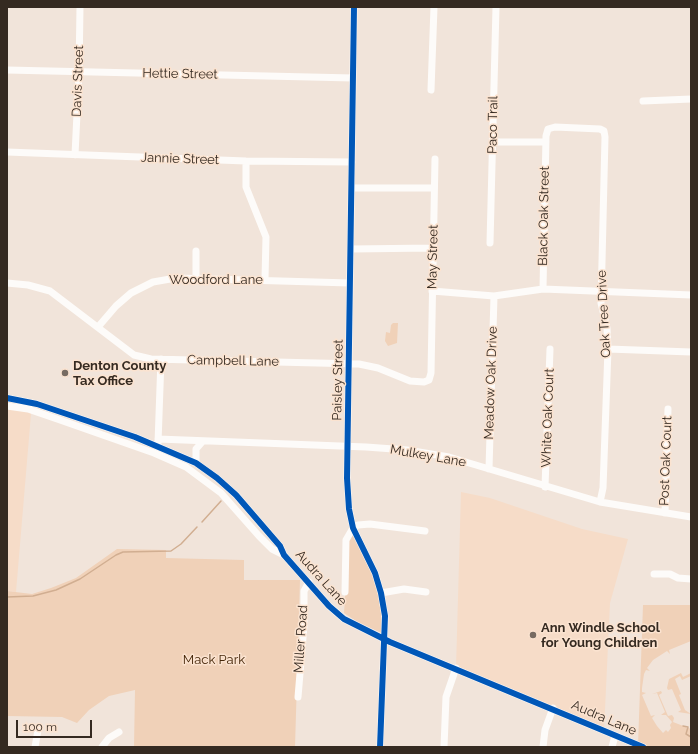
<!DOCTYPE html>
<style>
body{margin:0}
#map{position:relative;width:698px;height:754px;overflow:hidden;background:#f1e4da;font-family:Raleway,sans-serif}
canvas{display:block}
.frame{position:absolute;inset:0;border:8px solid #352a21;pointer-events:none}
.scale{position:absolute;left:16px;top:720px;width:76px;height:18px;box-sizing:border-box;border:2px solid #352a21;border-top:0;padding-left:5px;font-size:12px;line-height:14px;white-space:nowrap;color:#352a21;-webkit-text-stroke:3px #fbe3d0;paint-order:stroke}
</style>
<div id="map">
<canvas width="698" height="754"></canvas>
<div class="frame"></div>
<div class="scale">100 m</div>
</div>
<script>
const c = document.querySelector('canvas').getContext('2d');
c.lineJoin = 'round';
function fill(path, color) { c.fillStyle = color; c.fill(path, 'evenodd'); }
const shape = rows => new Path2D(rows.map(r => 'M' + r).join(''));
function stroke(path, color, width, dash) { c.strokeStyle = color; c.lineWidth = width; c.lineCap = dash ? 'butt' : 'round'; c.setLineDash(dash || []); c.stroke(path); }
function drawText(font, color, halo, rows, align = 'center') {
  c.font = font + ' Raleway,sans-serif'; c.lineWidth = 3; c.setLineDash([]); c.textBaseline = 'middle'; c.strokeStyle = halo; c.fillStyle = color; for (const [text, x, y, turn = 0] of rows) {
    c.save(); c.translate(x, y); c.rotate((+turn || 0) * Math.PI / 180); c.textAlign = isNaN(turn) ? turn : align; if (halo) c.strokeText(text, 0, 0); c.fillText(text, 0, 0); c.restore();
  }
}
const built = shape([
 [7,398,32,402,16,592,7,591],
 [461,492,490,498,582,529,628,539,610,603,604,731,456,668]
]);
const green = shape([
 [393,323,398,323,397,343,388,346,385,341,386,332,390,333,391,325],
 [353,528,375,573,384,634,359,623,344,613,347,563,346,540],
 [117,549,166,550,166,558,244,560,244,580,300,580,295,747,134,747,135,690,109,696,89,710,77,723,62,717,7,716,7,591,32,594,51,588,76,578],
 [643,605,691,605,691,641,669,650,670,654,667,651,653,660,647,668,650,671,646,670,644,674,642,688,642,692,646,693,642,695,651,716,655,715,652,718,657,726,663,733,666,730,668,732,671,728,670,725,672,722,666,715,661,715,665,712,657,693,652,694,661,691,662,693,659,695,668,716,672,715,674,718,673,722,691,729,691,747,643,747,638,745],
 [681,673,683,677,691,673,691,676,682,680,680,676,675,679,681,694,679,695,685,710,691,714,678,712,681,710,672,689,668,690,667,688,669,679]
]);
const stream = shape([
 [202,522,221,501],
 [7,597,33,596,56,590,80,579,116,555,123,552,171,551,181,544,197,527],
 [683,726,688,727,686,734,691,737]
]);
const minor = shape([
 [354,7,347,478,349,509,353,528,375,573,381,593,385,616,380,747],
 [7,70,353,78],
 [431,90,434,7],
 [643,101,691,99],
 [493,142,546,142],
 [7,152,246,161,352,162],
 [75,155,79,72,80,7],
 [246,161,246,187,266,237,265,279],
 [352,188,434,188],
 [490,243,496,7],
 [351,249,433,248],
 [196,277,196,251],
 [7,283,28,285,50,291,134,355,151,359,359,364,378,368,410,381,424,382,429,380,431,373,435,159],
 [543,289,546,136,548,129,555,127,600,129,604,131,605,137,601,303,607,328,608,349,603,488,600,502],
 [432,291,494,296,543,289,691,295],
 [98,327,116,306,131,293,153,282,176,278,350,283],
 [608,349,691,352],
 [7,398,37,404,135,437,196,463,217,478,236,495,280,546,284,555,329,606,344,619,390,642,643,747],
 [7,406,28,409,60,420,154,453,186,467,221,493,259,536,272,549,284,555],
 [158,439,366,447,407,450,449,457,600,502,691,517],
 [158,443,161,359],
 [196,463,196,449,203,441],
 [489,469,494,296],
 [545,487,550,349],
 [665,513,668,409],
 [654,574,670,574,678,578,691,579],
 [345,592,346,540,353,528,358,525,370,524,425,531],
 [381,593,404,589,426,592],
 [298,697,304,626,304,591,309,582],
 [35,747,38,730],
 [102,747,109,738,119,732],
 [444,747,446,697,456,668],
 [543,747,545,730,553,708],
 [612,747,615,736]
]);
const cycleway = shape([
 [354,7,347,478,349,509,353,528,375,573,381,593,385,616,380,747],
 [7,398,37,404,135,437,196,463,217,478,236,495,280,546,284,555,329,606,344,619,390,642,643,747]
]);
const markers = [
 [65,373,4,"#776b62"],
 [533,635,4,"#776b62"]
];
const streetNames = [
 ["Hettie Street",180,74,1],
 ["Davis Street",78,81,-88],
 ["Paco Trail",493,125,-89],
 ["Jannie Street",180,159,2],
 ["Black Oak Street",544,216,-89],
 ["May Street",433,257,-89],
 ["Woodford Lane",216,280],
 ["Oak Tree Drive",604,314,-93],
 ["Campbell Lane",233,361,1],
 ["Paisley Street",338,380,-89],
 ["Meadow Oak Drive",491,383,-88],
 ["White Oak Court",548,418,-88],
 ["Mulkey Lane",428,456,10],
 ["Post Oak Court",666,461,-88],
 ["Audra Lane",321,578,48],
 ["Miller Road",301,639,-86],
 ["Audra Lane",604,718,23]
];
const poiNames = [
 ["Denton County",73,366],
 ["Tax Office",73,381],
 ["Ann Windle School",541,628],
 ["for Young Children",541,643]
];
const parkNames = [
 ["Mack Park",214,660]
];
fill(built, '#f6dcc8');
fill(green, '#f0d1b8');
stroke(stream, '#d1ae91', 1.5);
stroke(minor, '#fdfbf9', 7);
stroke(cycleway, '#0057b8', 6);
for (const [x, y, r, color] of markers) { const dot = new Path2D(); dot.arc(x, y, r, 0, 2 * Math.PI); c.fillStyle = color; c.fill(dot); stroke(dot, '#fbe3d0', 1.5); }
drawText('13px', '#352a21', '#fbe3d0', streetNames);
drawText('bold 13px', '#352a21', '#fbe3d0', poiNames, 'left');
drawText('13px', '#462709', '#fbe3d0', parkNames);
</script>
